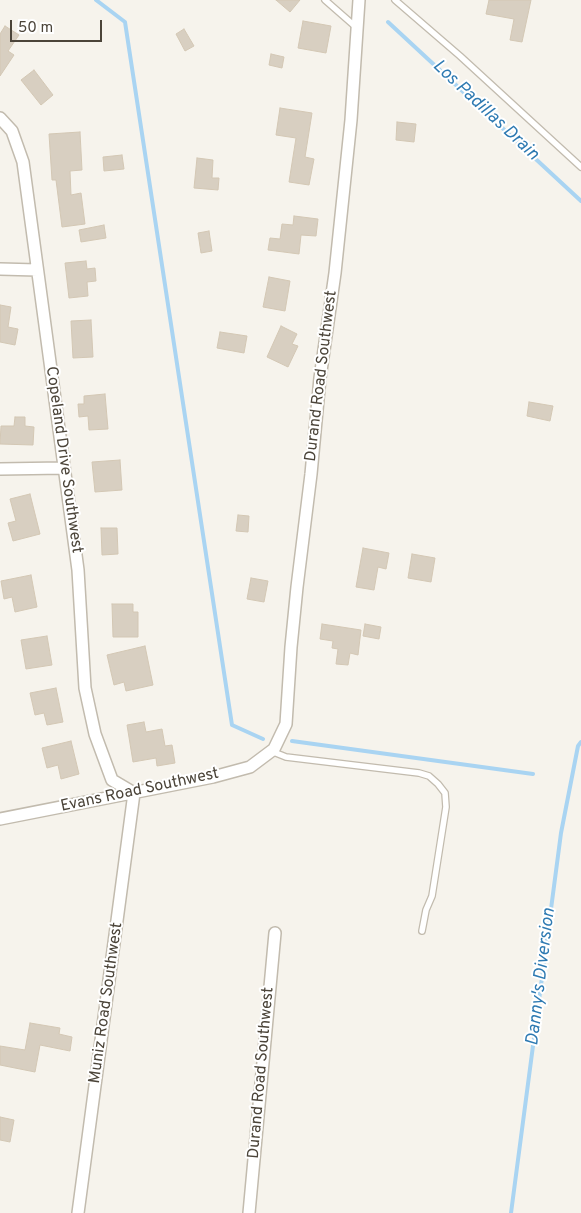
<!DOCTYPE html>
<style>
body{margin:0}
#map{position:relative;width:581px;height:1213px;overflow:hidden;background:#f6f3ec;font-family:Overpass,sans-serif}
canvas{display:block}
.scale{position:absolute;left:10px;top:20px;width:92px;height:22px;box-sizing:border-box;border:2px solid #4b4439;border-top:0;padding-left:6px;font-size:15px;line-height:18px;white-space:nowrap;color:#4b4439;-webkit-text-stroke:4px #fff;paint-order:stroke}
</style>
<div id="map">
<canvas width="581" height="1213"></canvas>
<div class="scale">50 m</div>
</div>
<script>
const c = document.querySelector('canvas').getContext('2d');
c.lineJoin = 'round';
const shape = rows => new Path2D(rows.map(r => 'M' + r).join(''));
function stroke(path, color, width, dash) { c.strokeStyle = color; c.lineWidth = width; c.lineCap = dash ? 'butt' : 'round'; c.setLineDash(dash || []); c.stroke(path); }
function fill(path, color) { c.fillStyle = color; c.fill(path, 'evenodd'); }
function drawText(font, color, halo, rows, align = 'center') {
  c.font = font + ' Overpass,sans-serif'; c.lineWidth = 4; c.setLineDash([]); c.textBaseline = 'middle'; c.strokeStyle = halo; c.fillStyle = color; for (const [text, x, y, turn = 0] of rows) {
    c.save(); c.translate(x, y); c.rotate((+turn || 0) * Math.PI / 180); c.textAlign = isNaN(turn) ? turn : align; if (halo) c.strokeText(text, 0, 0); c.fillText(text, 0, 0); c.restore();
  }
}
const stream = shape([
 [96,0,125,22,232,725,263,739],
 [388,22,581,201],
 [292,741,533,774],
 [511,1213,561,833,578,746,581,742]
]);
const building = shape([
 [276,0,300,0,290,12,276,0],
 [489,0,531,0,522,42,510,40,514,19,486,14,489,0],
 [303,21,331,26,326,53,298,48,303,21],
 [5,26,19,35,8,51,14,55,0,76,0,34,5,26],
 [184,29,194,46,185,51,176,34,184,29],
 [271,54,284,57,282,68,269,65,271,54],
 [34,70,53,95,41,105,21,80,34,70],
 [280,108,312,113,305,157,314,159,309,185,289,182,296,138,276,135,280,108],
 [397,122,416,124,414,142,396,140,397,122],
 [80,132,82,170,70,171,71,195,81,193,85,224,62,227,56,180,52,180,49,134,80,132],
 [122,155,124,169,104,171,103,157,122,155],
 [197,158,213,160,212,178,219,178,218,190,194,188,197,158],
 [294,216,318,219,316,236,301,235,299,254,268,250,270,238,280,239,282,224,293,225,294,216],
 [104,225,106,238,81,242,79,230,104,225],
 [209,231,212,251,201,253,198,233,209,231],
 [86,261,87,269,95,268,96,281,87,282,88,296,69,298,65,263,86,261],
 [269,277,290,281,285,311,263,307,269,277],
 [0,305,11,307,8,327,18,329,15,345,0,342,0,305],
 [91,320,93,357,73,358,71,321,91,320],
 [281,326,297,334,292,344,298,346,288,367,267,357,281,326],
 [220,332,247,336,244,353,217,348,220,332],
 [105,394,108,429,89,430,88,416,79,417,78,404,84,404,84,396,105,394],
 [529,402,553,406,550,421,527,416,529,402],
 [15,417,25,417,25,426,34,427,33,445,0,444,1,426,14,426,15,417],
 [120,460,122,490,95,492,92,462,120,460],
 [30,494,40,534,13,541,8,523,16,521,10,499,30,494],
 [238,515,249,516,248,532,236,531,238,515],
 [101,528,117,528,118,554,102,555,101,528],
 [363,548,389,553,386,569,378,567,374,590,356,587,363,548],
 [412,554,435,558,431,582,408,578,412,554],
 [31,575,37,607,15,612,12,597,4,599,1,581,31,575],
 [251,578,268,581,264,602,247,599,251,578],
 [112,604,133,604,133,612,138,612,138,637,113,637,112,604],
 [322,624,361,630,358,655,350,653,348,665,336,664,338,649,332,648,333,641,320,639,322,624],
 [365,624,381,627,379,639,363,636,365,624],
 [47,636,52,665,26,669,21,640,47,636],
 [145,646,153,685,126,691,124,682,114,685,107,655,145,646],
 [56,688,63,722,47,725,44,713,35,715,30,693,56,688],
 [144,722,146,732,162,729,165,746,172,745,175,763,157,766,156,758,133,762,127,725,144,722],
 [71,741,79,774,61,779,58,765,47,768,42,748,71,741],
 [30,1023,60,1028,59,1034,72,1037,70,1051,40,1045,35,1072,0,1065,0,1046,25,1050,30,1023],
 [0,1117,14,1120,10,1142,0,1140,0,1117]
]);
const lane = shape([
 [325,0,357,28],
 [395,0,460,56,581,167],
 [271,751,286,757,419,773,429,776,438,784,445,793,446,807,432,896,426,910,422,931]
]);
const street = shape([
 [0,118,12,131,23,162,78,570,85,688,95,734,112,780,134,793,78,1213],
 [0,269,37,270],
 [0,469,63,468],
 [0,819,213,777,250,767,274,749,286,724,291,647,297,587,311,474,320,378,335,273,351,120,359,0],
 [249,1213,275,933]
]);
const streetNames = [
 ["Durand Road Southwest",322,376,-83],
 ["Copeland Drive Southwest",63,460,82],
 ["Evans Road Southwest",140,791,-12],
 ["Muniz Road Southwest",107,1003,-82],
 ["Durand Road Southwest",262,1073,-85]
];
const waterNames = [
 ["Los Padillas Drain",485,111,43],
 ["Danny's Diversion",542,977,-83]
];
stroke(stream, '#a9d4f2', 4);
fill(building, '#d8cfc1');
stroke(building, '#d3c7b4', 1);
stroke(lane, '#c2bbae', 8);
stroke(street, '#c2bbae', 14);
stroke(lane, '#fff', 5.5);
stroke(street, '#fff', 11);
drawText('16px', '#4b4439', '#fff', streetNames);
drawText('italic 18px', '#2e7ab2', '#fff', waterNames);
</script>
